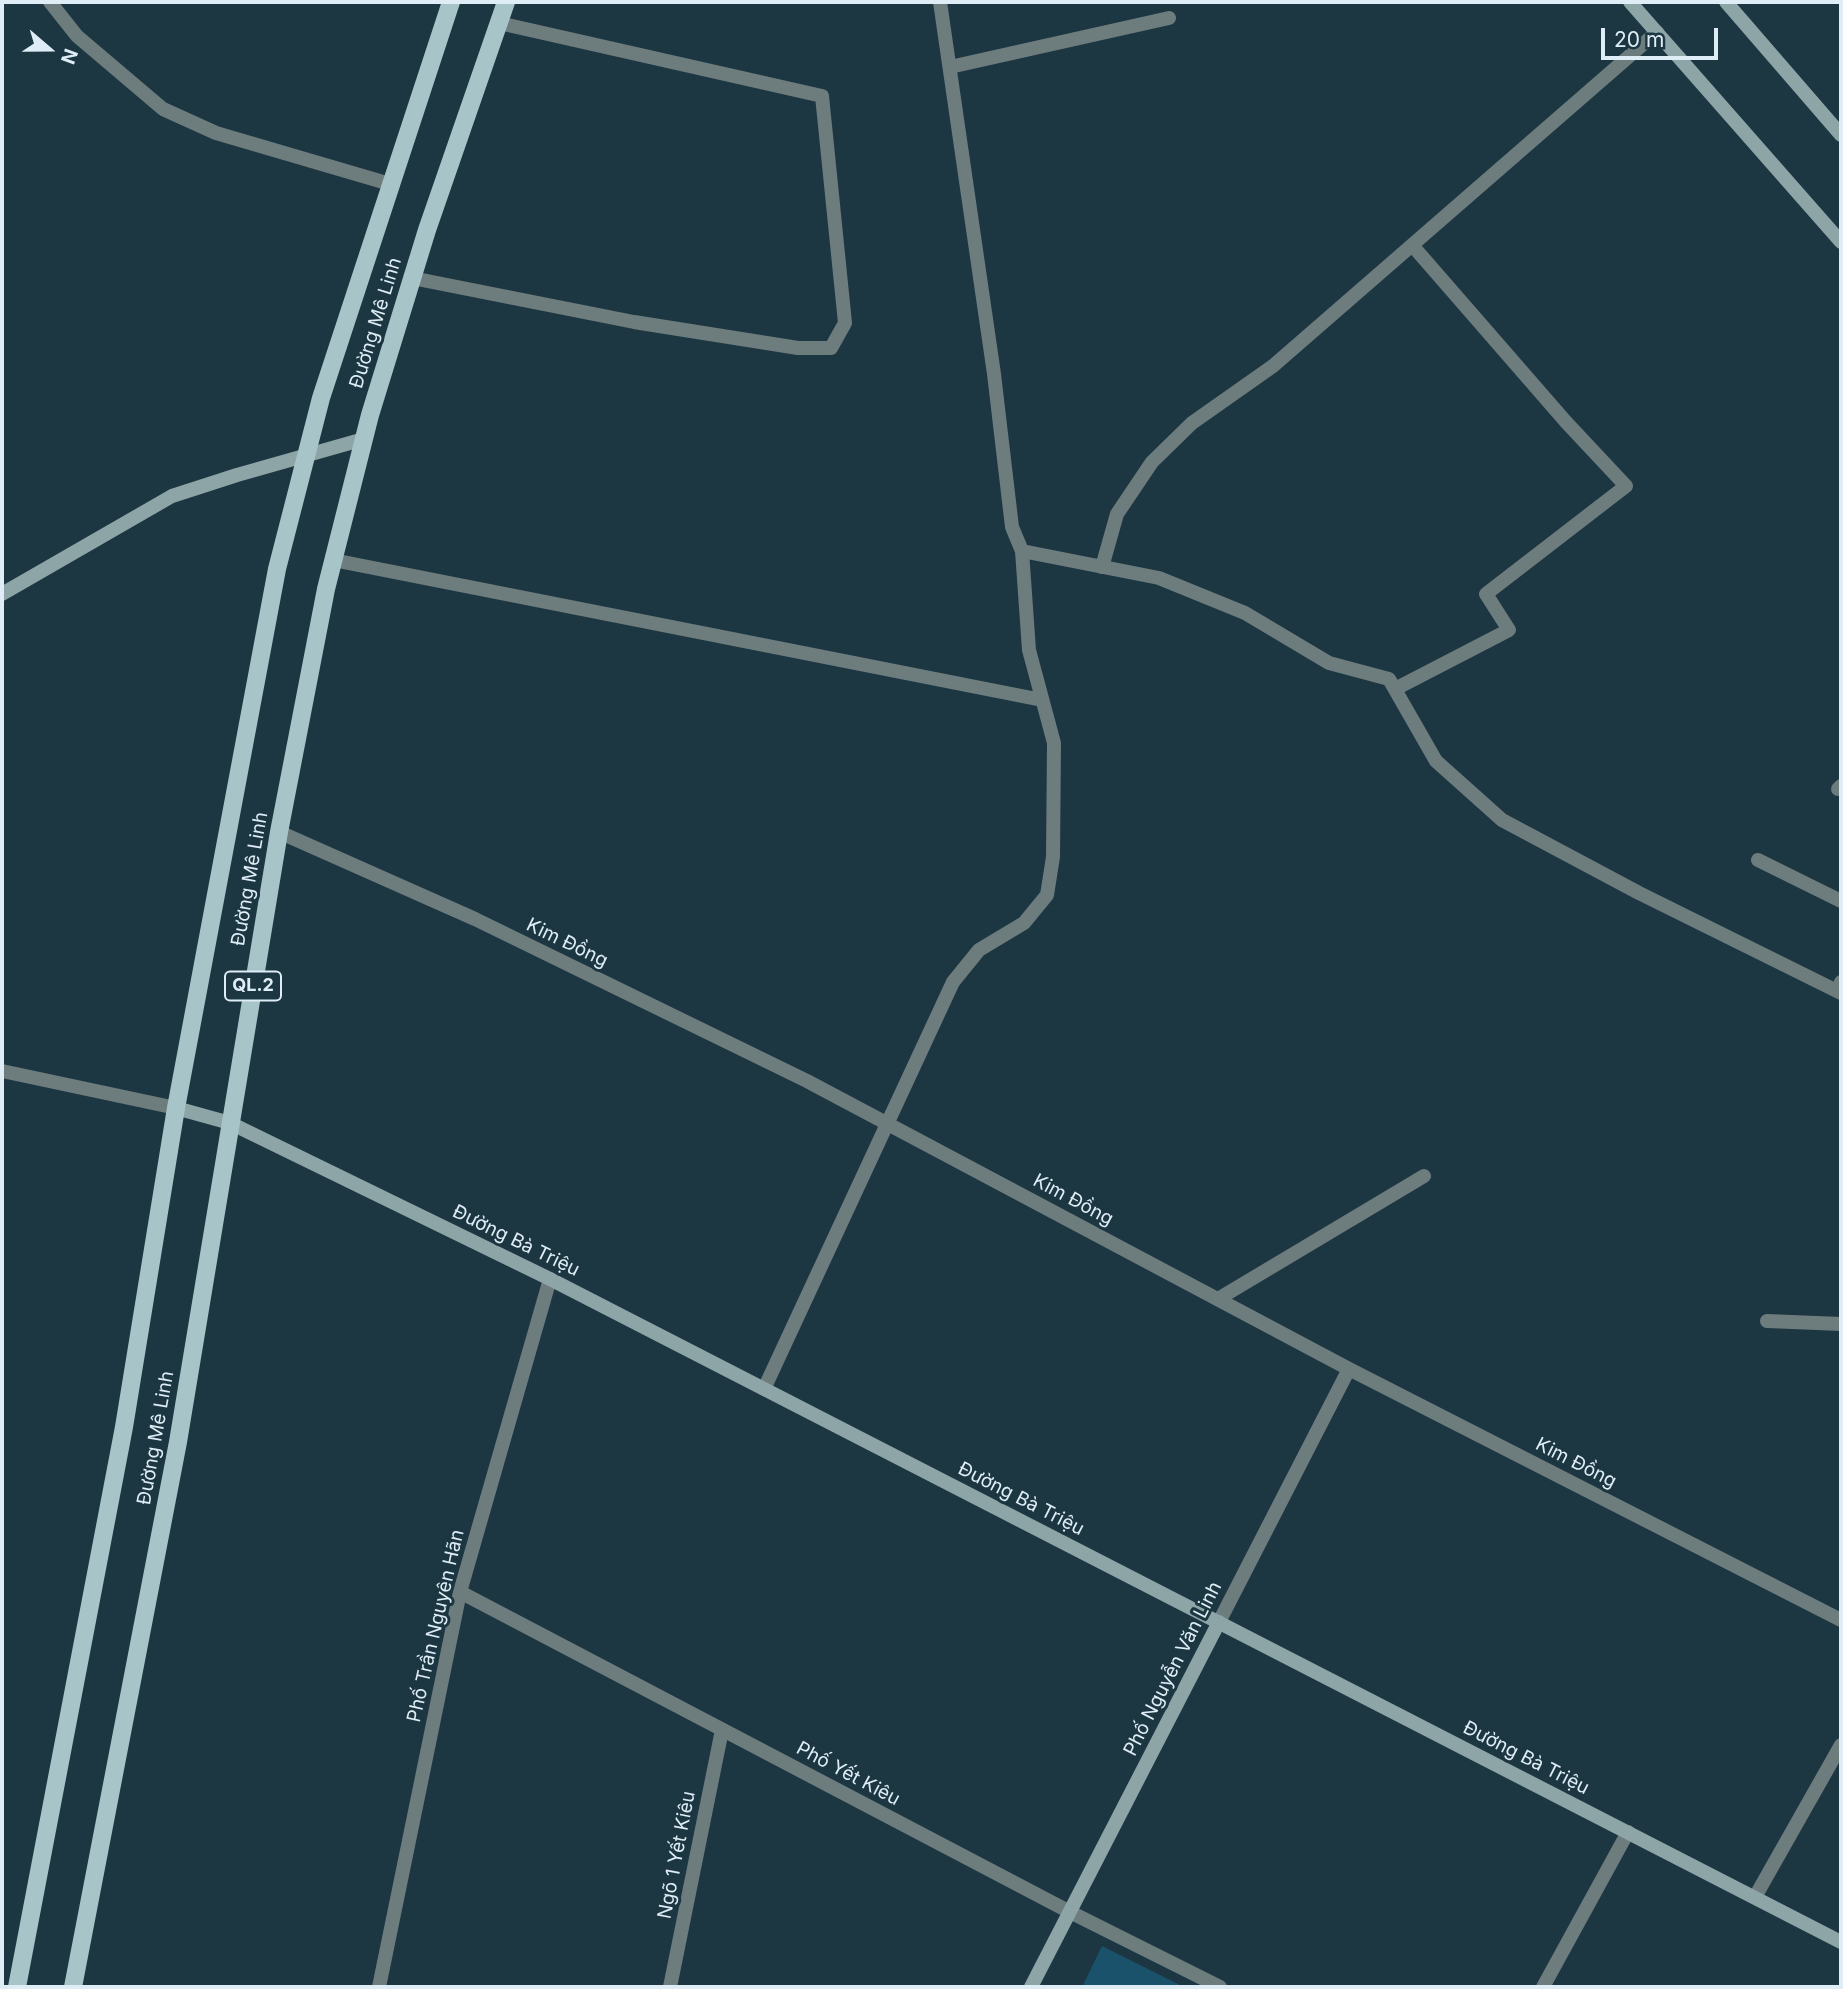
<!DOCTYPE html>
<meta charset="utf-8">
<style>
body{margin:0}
#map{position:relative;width:1843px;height:1989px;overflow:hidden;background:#1c3642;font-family:Inter,sans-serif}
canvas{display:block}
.frame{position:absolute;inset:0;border:4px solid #dfeef6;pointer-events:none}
.north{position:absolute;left:14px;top:14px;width:70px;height:70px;-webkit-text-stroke:5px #1c3642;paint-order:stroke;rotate:110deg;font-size:19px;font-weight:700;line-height:28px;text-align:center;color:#dfeef6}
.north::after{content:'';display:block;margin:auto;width:24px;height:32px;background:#dfeef6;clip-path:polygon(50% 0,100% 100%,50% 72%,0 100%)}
.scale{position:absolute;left:1601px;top:28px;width:117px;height:32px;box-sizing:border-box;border:4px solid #dfeef6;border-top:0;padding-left:9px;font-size:21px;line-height:24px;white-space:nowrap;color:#dfeef6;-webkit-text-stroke:5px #1c3642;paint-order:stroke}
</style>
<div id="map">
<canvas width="1843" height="1989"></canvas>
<div class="frame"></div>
<div class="north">N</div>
<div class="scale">20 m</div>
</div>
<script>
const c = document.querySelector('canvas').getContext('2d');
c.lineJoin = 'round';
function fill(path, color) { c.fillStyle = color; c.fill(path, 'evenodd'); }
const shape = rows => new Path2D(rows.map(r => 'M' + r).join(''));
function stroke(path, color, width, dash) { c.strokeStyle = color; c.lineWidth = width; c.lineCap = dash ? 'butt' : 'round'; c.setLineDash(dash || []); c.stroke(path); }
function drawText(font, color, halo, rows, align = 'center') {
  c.font = font + ' Inter,sans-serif'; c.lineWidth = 6; c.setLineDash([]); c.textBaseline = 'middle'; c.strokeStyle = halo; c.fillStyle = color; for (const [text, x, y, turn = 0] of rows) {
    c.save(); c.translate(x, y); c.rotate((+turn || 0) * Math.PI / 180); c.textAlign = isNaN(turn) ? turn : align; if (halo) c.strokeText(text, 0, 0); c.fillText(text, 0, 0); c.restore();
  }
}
const green = shape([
 [1102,1946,1184,1987,1082,1987]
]);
const lane = shape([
 [950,67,1169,18],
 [412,278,634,322,798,348,831,348,845,323,822,96,499,23],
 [1022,551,1159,578,1245,613,1329,663,1389,679,1436,761,1502,820,1639,893,1841,993],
 [1102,567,1117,514,1152,462,1192,423,1273,366,1657,32],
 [1395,689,1509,630,1486,594,1626,486,1566,422,1412,245],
 [1838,789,1841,786],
 [1755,1897,1841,1745]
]);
const street = shape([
 [50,2,77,36,163,109,216,133,390,184],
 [333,560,1042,700],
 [279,832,475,919,807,1081,1349,1369,1841,1620],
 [1758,860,1841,901],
 [1838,991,1841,982],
 [2,1071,176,1108],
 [1218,1299,1424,1176],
 [1767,1321,1841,1324],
 [764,1389,953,982,979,950,1024,923,1047,895,1053,857,1054,743,1029,650,1022,551,1012,527,994,374,940,2],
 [460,1592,1070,1912,1220,1987],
 [1219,1622,1349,1369],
 [379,1987,460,1592,550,1279],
 [670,1987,722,1730],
 [1543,1987,1628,1832]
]);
const secondary = shape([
 [1630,2,1841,242],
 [1726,2,1841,135],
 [2,594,172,496,237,475,364,439],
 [176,1108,230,1123,550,1279,1841,1942],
 [1031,1987,1219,1622]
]);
const primary = shape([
 [17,1987,124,1427,176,1108,277,569,321,398,451,2],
 [73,1987,178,1442,279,832,326,589,370,415,427,230,506,2]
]);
const shields = [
 [253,986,56]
];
const shieldNames = [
 ["QL.2",253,986]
];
const streetNames = [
 ["Đường Mê Linh",376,323,-73],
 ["Đường Mê Linh",250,879,-80],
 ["Kim Đồng",567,943,26],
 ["Kim Đồng",1073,1200,28],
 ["Đường Bà Triệu",516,1241,26],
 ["Đường Mê Linh",156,1438,-80],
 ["Kim Đồng",1576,1463,27],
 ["Đường Bà Triệu",1021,1499,27],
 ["Phố Trần Nguyên Hãn",436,1626,-77],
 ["Phố Nguyễn Văn Linh",1173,1669,-63],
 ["Đường Bà Triệu",1526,1758,27],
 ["Phố Yết Kiêu",848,1774,28],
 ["Ngõ 1 Yết Kiêu",677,1855,-79]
];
fill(green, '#1b526b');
stroke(lane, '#6d7c7d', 14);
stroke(street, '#6d7c7d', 14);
stroke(secondary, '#8ea5a8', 14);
stroke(primary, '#a7c5c8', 18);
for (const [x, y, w] of shields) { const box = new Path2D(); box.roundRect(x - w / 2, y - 14.5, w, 29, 5); c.fillStyle = '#1c3642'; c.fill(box); stroke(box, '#dfeef6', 2); }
drawText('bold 18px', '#dfeef6', null, shieldNames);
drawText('19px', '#dfeef6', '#1c3642', streetNames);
</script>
